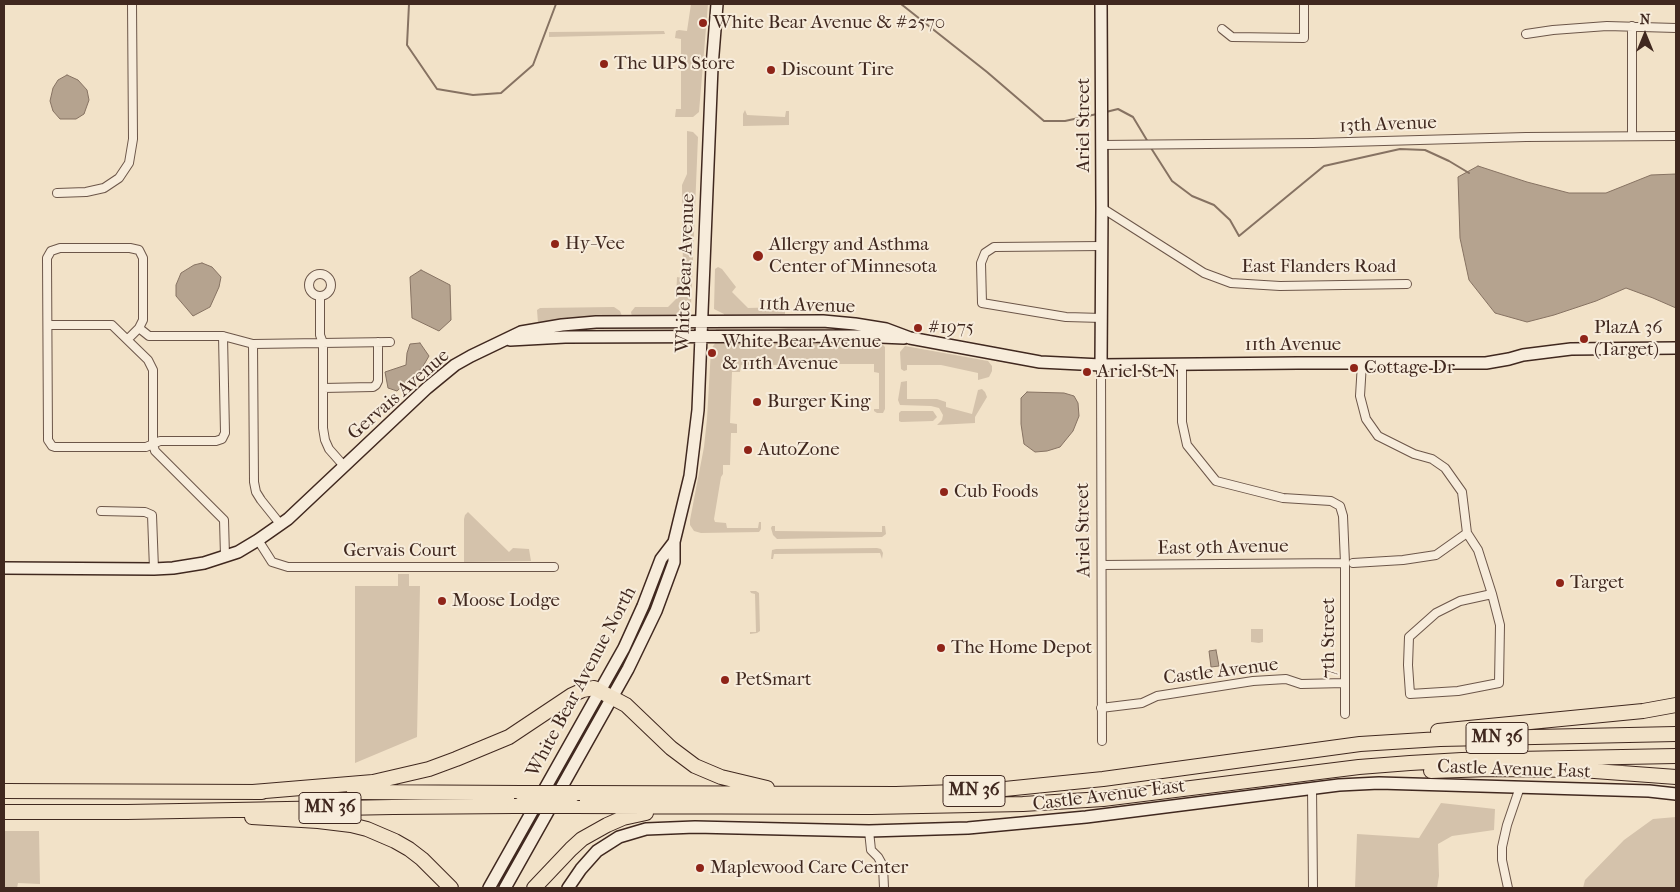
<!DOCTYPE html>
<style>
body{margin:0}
#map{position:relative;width:1680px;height:892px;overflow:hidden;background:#f2e2c8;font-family:"IM FELL French Canon",serif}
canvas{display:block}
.frame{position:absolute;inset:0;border:5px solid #40281f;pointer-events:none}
.north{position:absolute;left:1620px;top:10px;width:50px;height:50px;-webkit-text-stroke:4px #f7ecdb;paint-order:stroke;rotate:0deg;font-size:14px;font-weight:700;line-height:20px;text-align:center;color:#40281f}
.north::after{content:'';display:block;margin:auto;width:18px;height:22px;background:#40281f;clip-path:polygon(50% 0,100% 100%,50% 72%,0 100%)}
</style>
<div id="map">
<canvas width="1680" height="892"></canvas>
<div class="frame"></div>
<div class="north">N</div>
</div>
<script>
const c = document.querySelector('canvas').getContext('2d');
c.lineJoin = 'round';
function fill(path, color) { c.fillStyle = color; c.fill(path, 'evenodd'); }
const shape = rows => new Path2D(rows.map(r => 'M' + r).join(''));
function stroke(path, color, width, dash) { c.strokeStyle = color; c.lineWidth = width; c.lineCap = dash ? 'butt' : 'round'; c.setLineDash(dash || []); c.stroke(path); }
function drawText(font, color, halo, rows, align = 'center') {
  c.font = font + ' "IM FELL French Canon",serif'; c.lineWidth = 4; c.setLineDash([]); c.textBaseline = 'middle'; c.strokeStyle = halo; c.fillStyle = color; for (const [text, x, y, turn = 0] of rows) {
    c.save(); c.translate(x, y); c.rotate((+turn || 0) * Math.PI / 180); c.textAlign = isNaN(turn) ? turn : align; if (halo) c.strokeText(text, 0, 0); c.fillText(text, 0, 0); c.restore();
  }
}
const green = shape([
 [691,4,708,4,699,112,693,117,675,117,676,109,681,109,681,39,675,38,676,31,679,30,687,31],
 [664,31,665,34,549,37,549,32],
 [745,110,747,115,785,117,786,111,789,111,789,125,743,126,743,114],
 [687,131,693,132,698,137,691,304,687,314,685,316,632,317,631,312,635,307,668,307,676,299,677,277,682,278,683,275,682,185,687,174],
 [718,267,722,269,736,287,732,292,748,308,785,307,785,314,781,316,724,316,724,314,714,309,715,269],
 [614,307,620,311,622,316,588,317,538,323,537,310,540,308],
 [805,326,846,328,865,331,715,332,716,329,779,329],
 [852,340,881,343,885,347,885,409,883,413,877,413,874,411,874,409,879,409,879,373,874,372,874,364,786,364,786,371,780,370,779,365,741,365,740,372,732,372,730,423,737,424,737,433,731,433,730,465,723,465,723,474,721,477,714,519,715,522,726,523,727,528,758,528,759,522,761,522,761,529,759,532,701,533,694,531,690,525,690,520,704,447,707,419,711,349,716,342],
 [905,346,988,361,992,366,992,371,989,377,978,380,978,373,941,365,907,365,907,370,904,371,901,369,900,352],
 [907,381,907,399,937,399,946,402,946,407,972,414,978,390,982,389,985,392,987,397,975,417,975,423,937,425,942,420,943,415,939,408,931,406,900,405,898,400,901,382],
 [901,411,933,411,937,417,933,421,901,422,899,421,899,413],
 [468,512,509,552,513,548,529,549,531,561,464,562,464,519,465,515],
 [772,526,775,526,775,531,882,532,882,526,885,526,886,534,882,537,777,539,773,535,771,528],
 [877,548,881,549,883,553,882,559,880,553,774,554,773,559,771,559,772,550,776,549],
 [398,574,409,574,409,586,420,586,417,737,355,763,355,586,398,586],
 [750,591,756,591,759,593,760,631,757,633,750,634,750,632,756,632,755,594,751,593],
 [1251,629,1263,629,1263,642,1259,643,1251,642],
 [1441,803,1495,809,1494,830,1452,836,1438,844,1439,876,1437,888,1355,888,1357,834,1419,838],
 [1676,817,1676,888,1583,888,1585,880,1624,840,1653,819],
 [4,831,39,831,40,884,18,883,17,888,4,888]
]);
const water = shape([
 [67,75,78,80,87,90,89,100,84,114,76,119,60,119,53,111,50,101,53,88,58,80,67,75],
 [1478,166,1527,182,1569,193,1606,193,1651,175,1676,174,1676,308,1653,298,1626,288,1596,301,1554,315,1527,322,1495,313,1469,280,1460,238,1458,177,1478,166],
 [202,263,212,267,221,277,219,287,210,307,193,316,176,296,176,285,181,273,194,265,202,263],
 [421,270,450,285,451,320,439,331,412,318,410,277,421,270],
 [420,343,429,356,422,368,397,391,388,388,385,372,406,365,407,353,410,344,420,343],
 [1027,392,1064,393,1074,396,1078,403,1079,416,1073,431,1060,447,1047,451,1035,452,1024,444,1021,424,1021,398,1027,392],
 [1216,650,1219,666,1211,667,1209,651,1216,650]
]);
const stream = shape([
 [409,4,407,45,437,89,473,95,501,93,533,65,556,4],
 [901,4,987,72,1044,121,1065,121,1097,114],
 [1106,112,1118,109,1133,117,1148,142],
 [1151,148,1172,181,1192,196,1214,205,1230,220,1239,236,1324,166,1400,149,1425,150,1449,161,1469,173]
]);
const street = shape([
 [1632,26,1632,136],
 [1222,29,1232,37,1304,38,1304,4],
 [1526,34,1553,30,1607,26,1676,28],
 [1101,145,1313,143,1526,137,1676,136],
 [57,193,86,192,104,188,119,178,129,163,133,139,132,4],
 [1102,208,1204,273,1231,283,1280,286,1407,284],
 [1102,246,994,247,985,253,981,263,982,303,1066,317,1102,318],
 '309 285a11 11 0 1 1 22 0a11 11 0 1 1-22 0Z',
 [320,297,320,335,323,343,323,428,325,440,329,449,344,466],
 [48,325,112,325,148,360,153,370,153,444,155,451,224,520,225,556],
 [139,328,149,336,223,336,253,344,390,342],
 [128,339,139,328,143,320,143,258,139,250,130,248,60,248,51,251,47,258,48,440,52,446,55,447,146,447,160,441,216,441,222,439,225,433,223,336],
 [253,344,254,482,256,492,261,500,281,525],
 [1362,363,1360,396,1366,419,1378,436,1414,454,1432,459,1445,468,1462,492,1467,533],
 [1182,364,1182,422,1187,445,1216,481,1283,498,1331,501,1340,506,1343,516,1345,563,1345,714],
 [1101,365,1102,741],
 [323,388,373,387,376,385,378,381,378,342],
 [101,511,145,512,152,515,154,569],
 [1467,533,1478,550,1492,594],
 [258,540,272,562,288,567,554,567],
 [1353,563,1403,560,1436,555,1467,533],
 [1102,565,1345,563],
 [1492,594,1500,625,1499,683,1458,691,1410,694,1408,665,1409,637,1436,613,1460,601,1492,594],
 [1101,708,1142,703,1157,696,1253,681,1286,679,1301,684,1345,683],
 [1312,788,1313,888],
 [869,831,871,850,878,857,883,866,884,888],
 [1508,888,1502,860,1502,847,1507,825,1520,787]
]);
const secondary = shape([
 [510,340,565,337,857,336,904,338],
 [1101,365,1102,208,1101,4],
 [4,568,154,569,173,568,204,563,238,552,258,540,288,519,427,388,455,365,471,356,521,332,562,325,596,322,823,321,855,324,886,329,910,338,1040,362,1101,365,1298,363,1486,363,1509,359,1523,355,1571,349,1676,348],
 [489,888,624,648,643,606,661,559,674,542],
 [505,888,628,669,656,611,674,562,674,542,690,476,698,410,712,67,717,4],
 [568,888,581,869,597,851,619,837,646,829,695,827,869,831,968,828,1086,817,1339,785,1379,783,1649,791,1676,794]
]);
const highway = shape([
 [1438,731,1643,711,1676,705],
 [1431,771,1490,769,1581,770,1676,777],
 [4,791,262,792],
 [253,792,373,782,429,769,456,759,509,737,572,695,583,690,594,688,626,705,671,748,695,766,721,777,767,788],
 [354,792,521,793],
 [580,793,896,794,985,791,1103,779,1360,744,1440,739,1676,734],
 [573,806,871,807,1023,804,1103,799,1359,767,1410,763,1462,760,1676,756],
 [4,812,127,812,393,807,514,806],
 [252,817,318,821,351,825,367,829,395,841,409,849,422,859,451,888],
 [534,888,571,849,582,839,607,825,623,818,646,813]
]);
const highwayBridge = shape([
 [521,793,580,793],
 [514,806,573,806]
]);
const markers = [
 [703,23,5,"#8f2418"],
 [604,64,5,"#8f2418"],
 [771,70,5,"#8f2418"],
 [555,244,5,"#8f2418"],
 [758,256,6,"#8f2418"],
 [918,328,5,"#8f2418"],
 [1584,339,5,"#8f2418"],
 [712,353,5,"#8f2418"],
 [1354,368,5,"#8f2418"],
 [1087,372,5,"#8f2418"],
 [757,402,5,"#8f2418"],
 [748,450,5,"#8f2418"],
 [944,492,5,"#8f2418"],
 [1560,583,5,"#8f2418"],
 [442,601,5,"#8f2418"],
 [941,648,5,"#8f2418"],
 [725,680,5,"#8f2418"],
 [700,868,5,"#8f2418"]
];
const shields = [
 [1497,738,62],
 [974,791,62],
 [330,808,62]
];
const shieldNames = [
 ["MN 36",1497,738],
 ["MN 36",974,791],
 ["MN 36",330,808]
];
const poiNames = [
 ["White Bear Avenue & #2570",713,23],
 ["The UPS Store",614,64],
 ["Discount Tire",781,70],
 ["Hy-Vee",565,244],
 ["Allergy and Asthma",769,245],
 ["Center of Minnesota",769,267],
 ["#1975",928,328],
 ["PlazA 36",1594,328],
 ["(Target)",1594,350],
 ["White Bear Avenue",722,342],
 ["& 11th Avenue",722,364],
 ["Cottage Dr",1364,368],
 ["Ariel St N",1097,372],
 ["Burger King",767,402],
 ["AutoZone",758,450],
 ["Cub Foods",954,492],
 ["Target",1570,583],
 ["Moose Lodge",452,601],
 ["The Home Depot",951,648],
 ["PetSmart",735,680],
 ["Maplewood Care Center",710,868]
];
const streetNames = [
 ["Ariel Street",1084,125,-90],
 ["13th Avenue",1388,125,-2],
 ["East Flanders Road",1319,267],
 ["White Bear Avenue",686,273,-88],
 ["11th Avenue",807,306,2],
 ["11th Avenue",1293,345],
 ["Gervais Avenue",399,395,-41],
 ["Ariel Street",1084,530,-91],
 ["East 9th Avenue",1223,548,-1],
 ["Gervais Court",400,551],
 ["7th Street",1329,638,-90],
 ["Castle Avenue",1221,672,-7],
 ["White Bear Avenue North",582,682,-62],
 ["Castle Avenue East",1514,770,2],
 ["Castle Avenue East",1109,796,-7]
];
fill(green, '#d4c2ab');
fill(water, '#b5a38f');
stroke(water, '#867262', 1);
stroke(stream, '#867262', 2);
stroke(street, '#6c5649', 10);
stroke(secondary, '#40281f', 14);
stroke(highway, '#40281f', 16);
stroke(street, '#f7ecdb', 8);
stroke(secondary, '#f7ecdb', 11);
stroke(highway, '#f2e2c8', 14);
stroke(highwayBridge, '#40281f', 16, []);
stroke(highwayBridge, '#f2e2c8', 14);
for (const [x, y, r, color] of markers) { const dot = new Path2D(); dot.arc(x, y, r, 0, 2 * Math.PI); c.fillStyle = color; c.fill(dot); stroke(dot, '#f7ecdb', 2); }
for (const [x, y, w] of shields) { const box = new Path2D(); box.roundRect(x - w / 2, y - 15.5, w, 31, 4); c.fillStyle = '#f7ecdb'; c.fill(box); stroke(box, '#40281f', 1); }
drawText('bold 18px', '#40281f', null, shieldNames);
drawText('19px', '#40281f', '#f7ecdb', poiNames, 'left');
drawText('19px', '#40281f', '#f7ecdb', streetNames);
</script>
